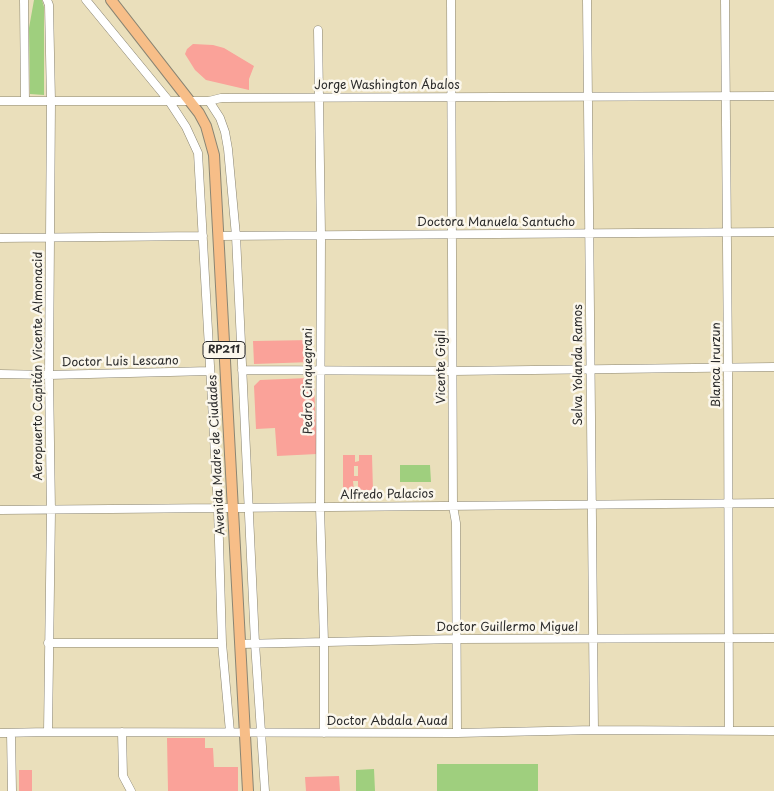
<!DOCTYPE html>
<meta charset="utf-8">
<style>
body{margin:0}
canvas{display:block;background:#eadfbb}
</style>
<canvas width="774" height="791"></canvas>
<script>
const c = document.querySelector('canvas').getContext('2d');
c.lineJoin = 'round';
function fill(path, color) { c.fillStyle = color; c.fill(path, 'evenodd'); }
const shape = rows => new Path2D(rows.map(r => 'M' + r).join(''));
function stroke(path, color, width, dash) { c.strokeStyle = color; c.lineWidth = width; c.lineCap = dash ? 'butt' : 'round'; c.setLineDash(dash || []); c.stroke(path); }
function drawText(font, color, halo, rows, align = 'center') {
  c.font = font + ' "Playpen Sans",sans-serif'; c.lineWidth = 5; c.setLineDash([]); c.textBaseline = 'middle'; c.strokeStyle = halo; c.fillStyle = color; for (const [text, x, y, turn = 0] of rows) {
    c.save(); c.translate(x, y); c.rotate((+turn || 0) * Math.PI / 180); c.textAlign = isNaN(turn) ? turn : align; if (halo) c.strokeText(text, 0, 0); c.fillText(text, 0, 0); c.restore();
  }
}
const green = shape([
 [34,0,42,0,44,7,44,95,30,94,29,28],
 [400,465,430,465,431,482,400,482],
 [437,764,538,764,538,791,437,791],
 [374,769,375,791,356,791,356,770]
]);
const building = shape([
 [193,44,213,45,224,48,254,66,249,79,249,90,206,80,195,70,185,54,187,49],
 [312,340,312,362,254,364,253,341],
 [308,378,314,383,317,454,277,456,275,428,256,429,254,386,260,380],
 [343,455,355,455,355,462,359,461,359,455,372,455,373,491,358,491,358,481,353,481,354,491,343,491],
 [354,466,358,466,358,476,354,476],
 [167,738,205,738,205,748,213,748,214,767,238,767,238,791,168,791],
 [19,770,32,770,32,791,19,791],
 [339,776,340,791,306,791,305,777]
]);
const minor = shape([
 [24,0,25,101],
 [47,0,49,5,51,101,49,375,51,511,48,732],
 [86,0,169,101,186,127,198,153,218,508,222,643,230,732],
 [451,0,453,506,456,523,457,733],
 [587,0,594,730],
 [725,0,728,368,729,730],
 [318,30,321,235,320,507,324,642,324,733],
 [0,101,209,101,221,98,774,96],
 [209,101,220,118,225,132,228,149,236,236,255,643,265,791],
 [218,236,774,232],
 [0,238,203,236],
 [242,370,453,371,774,367],
 [0,374,49,375,210,371],
 [0,510,774,503],
 [48,643,222,643],
 [240,644,456,639,774,638],
 [122,732,123,776,131,791],
 [0,733,48,732,457,733,594,730,774,731],
 [11,733,12,791]
]);
const major = shape([
 [111,0,199,113,206,126,214,155,248,791]
]);
const shields = [
 [224,350,42]
];
const shieldNames = [
 ["RP211",224,350]
];
const streetNames = [
 ["Jorge Washington Ábalos",387,86],
 ["Doctora Manuela Santucho",496,223],
 ["Doctor Luis Lescano",120,362,-1],
 ["Selva Yolanda Ramos",579,365,-90],
 ["Blanca Irurzun",717,365,-90],
 ["Aeropuerto Capitán Vicente Almonacid",39,366,-90],
 ["Vicente Gigli",442,367,-90],
 ["Pedro Cinquegrani",309,381,-90],
 ["Avenida Madre de Ciudades",217,455,-93],
 ["Alfredo Palacios",387,495,-1],
 ["Doctor Guillermo Miguel",507,628],
 ["Doctor Abdala Auad",387,722]
];
fill(green, '#9fcf7e');
fill(building, '#faa299');
stroke(minor, '#8a8573', 9);
stroke(major, '#8a8573', 12);
stroke(minor, '#fff', 8);
stroke(major, '#f7be88', 10);
for (const [x, y, w] of shields) { const box = new Path2D(); box.roundRect(x - w / 2, y - 8.5, w, 17, 4); c.fillStyle = '#fbf7ec'; c.fill(box); stroke(box, '#2b2b2b', 1); }
drawText('bold 11px', '#2b2b2b', null, shieldNames);
drawText('12px', '#2b2b2b', '#fbf7ec', streetNames);
</script>
